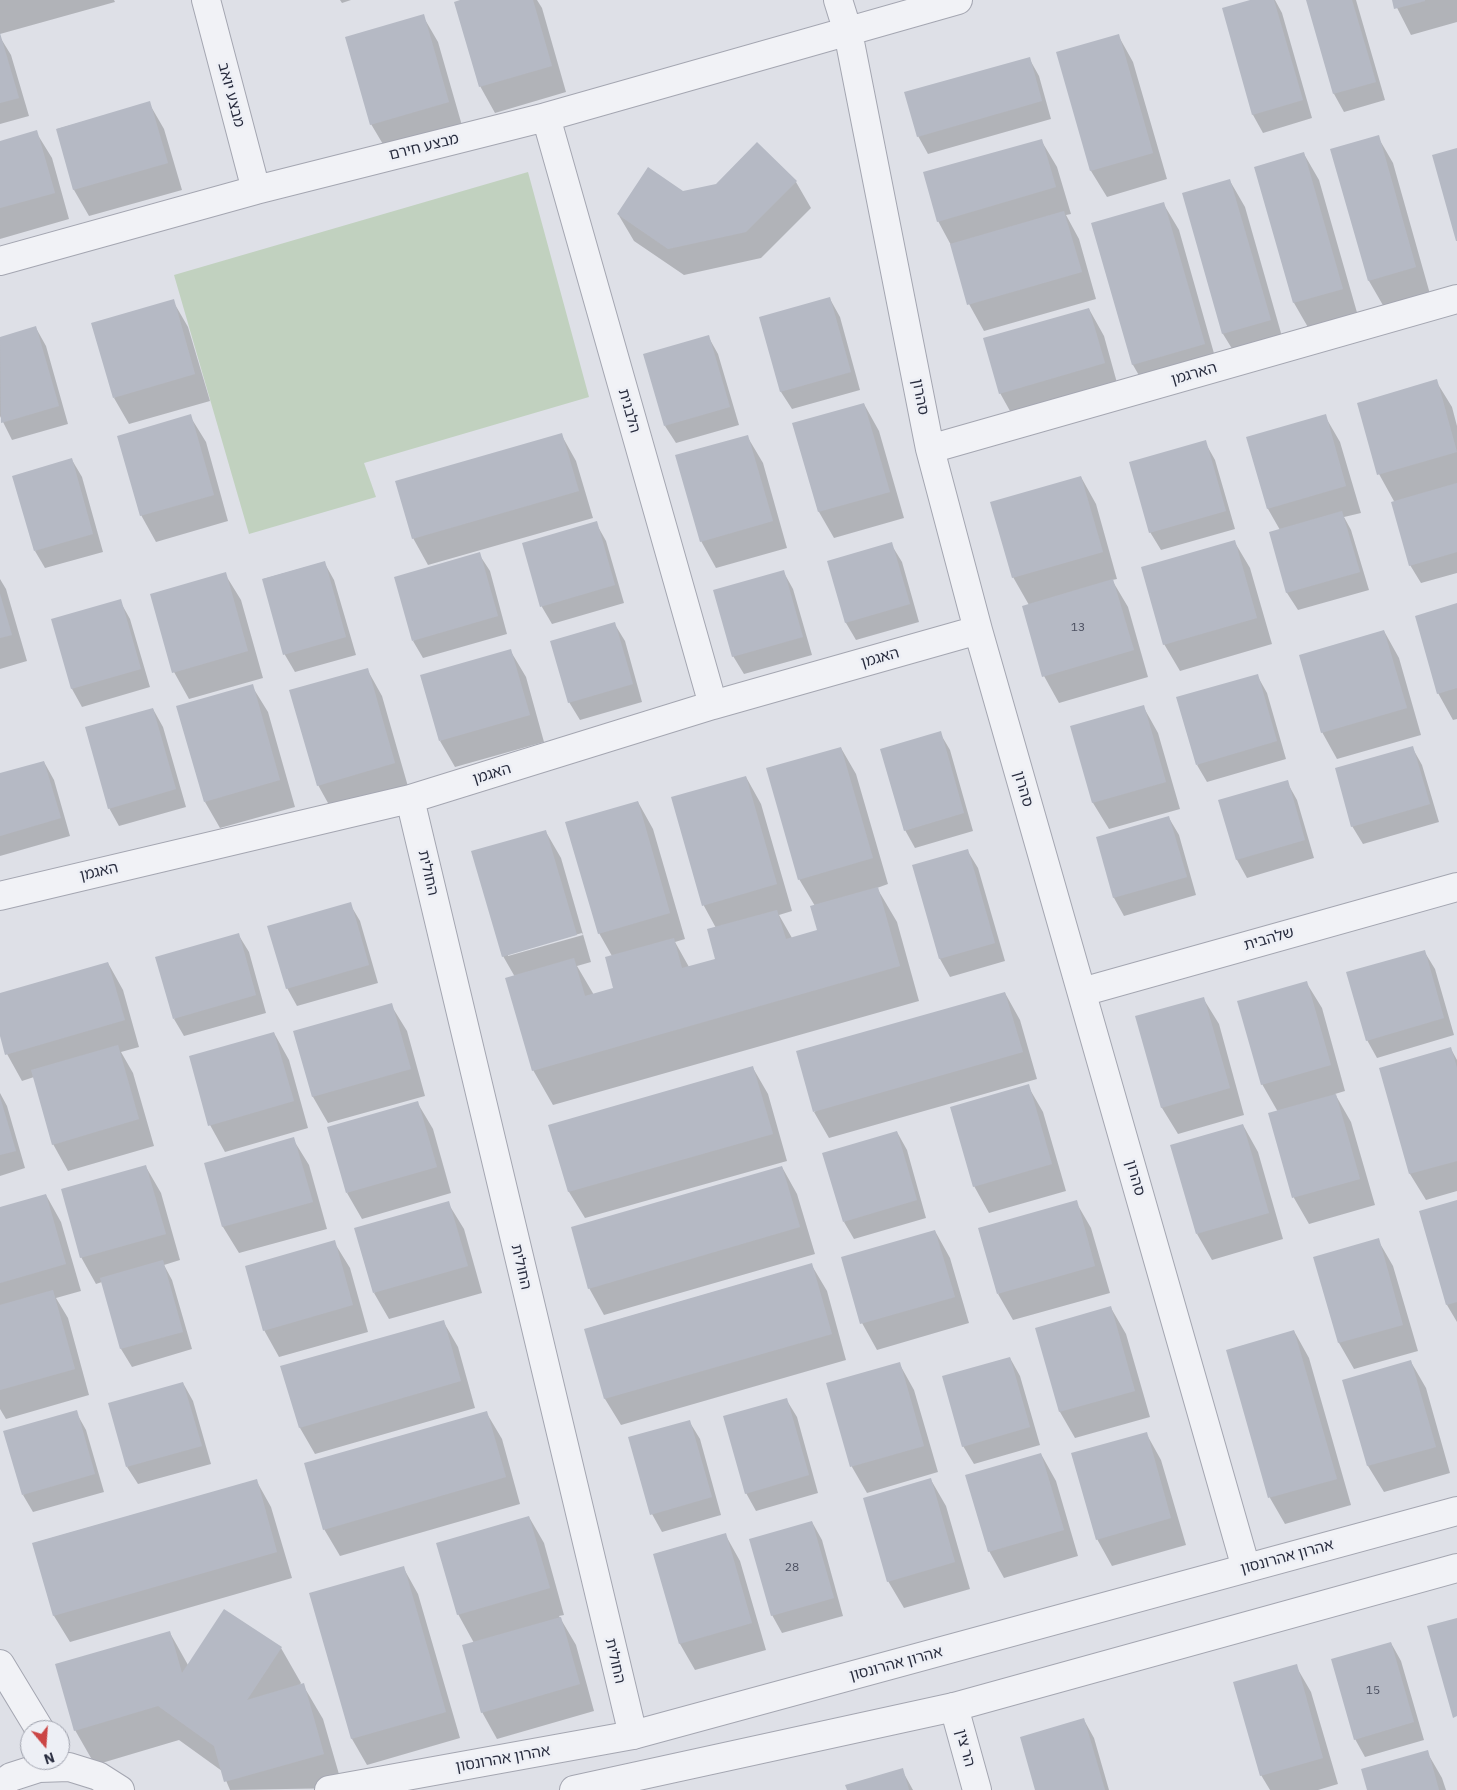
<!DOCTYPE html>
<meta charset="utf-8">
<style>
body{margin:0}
#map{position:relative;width:1457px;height:1790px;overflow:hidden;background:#dee0e7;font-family:"IBM Plex Sans",sans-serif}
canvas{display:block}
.north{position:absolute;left:20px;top:1720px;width:50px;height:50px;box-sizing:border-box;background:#edeff5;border:1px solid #9ea1ac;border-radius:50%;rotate:162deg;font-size:14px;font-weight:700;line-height:20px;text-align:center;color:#282c3e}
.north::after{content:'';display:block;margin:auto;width:18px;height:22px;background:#cb4545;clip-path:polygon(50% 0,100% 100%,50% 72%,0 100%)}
</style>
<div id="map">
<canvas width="1457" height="1790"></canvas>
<div class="north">N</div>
</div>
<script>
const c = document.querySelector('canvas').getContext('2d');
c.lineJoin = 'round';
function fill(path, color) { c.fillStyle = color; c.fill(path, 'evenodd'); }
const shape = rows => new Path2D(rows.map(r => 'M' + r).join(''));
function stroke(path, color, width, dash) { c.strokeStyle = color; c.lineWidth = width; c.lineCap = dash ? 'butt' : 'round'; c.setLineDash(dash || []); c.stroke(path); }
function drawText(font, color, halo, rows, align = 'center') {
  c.font = font + ' "IBM Plex Sans","Noto Sans Hebrew",sans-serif'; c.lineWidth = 5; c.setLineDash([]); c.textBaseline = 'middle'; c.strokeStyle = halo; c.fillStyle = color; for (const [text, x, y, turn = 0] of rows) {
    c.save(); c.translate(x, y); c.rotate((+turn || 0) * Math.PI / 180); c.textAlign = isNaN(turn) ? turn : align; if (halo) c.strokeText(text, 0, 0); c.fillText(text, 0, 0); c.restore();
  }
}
const green = shape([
 [528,172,589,397,364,463,376,497,249,534,174,275]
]);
const shadow = shape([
 [0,0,114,0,115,2,0,34],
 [340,0,351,0,342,3],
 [464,0,537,0,542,8,566,92,495,113,480,86],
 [1255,0,1275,0,1282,13,1312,118,1263,133,1253,115,1223,9],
 [1307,0,1356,0,1385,100,1344,112,1334,94],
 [1393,0,1457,0,1457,22,1411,35],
 [423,16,438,42,463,129,387,151,371,124],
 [1118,35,1133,62,1167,179,1107,197,1091,171,1058,53],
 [0,37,11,55,29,116,0,124],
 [1029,58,1039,76,1051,119,928,154,918,136],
 [149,103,164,129,182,190,89,216,74,190,57,129],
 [36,132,52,158,69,219,0,239,0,142],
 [1378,137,1393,163,1430,294,1384,307,1369,281],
 [1041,140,1057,167,1071,214,1066,215,1079,239,1096,299,984,331,969,304,952,247,938,221],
 [1304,154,1319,180,1358,316,1309,329,1294,303,1256,168],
 [1230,181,1245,207,1285,347,1239,360,1223,334],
 [796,182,811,208,761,258,684,275,634,241,618,214,683,192,716,185],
 [1163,203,1179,230,1219,371,1148,391,1133,365,1092,224],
 [830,299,840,317,860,390,792,409,781,392,760,318],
 [173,301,188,327,210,401,129,424,114,398],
 [1089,309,1104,336,1119,390,1015,420,1000,393],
 [36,328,46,346,68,424,12,440,0,416,0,338],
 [708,336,718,354,739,425,676,443,665,426],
 [1436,381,1452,407,1457,426,1457,573,1421,583,1410,565,1395,503,1379,474],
 [864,404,879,431,904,518,834,538,819,512,794,424],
 [190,416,206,442,228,521,156,542,141,515],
 [1325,416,1340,442,1361,513,1344,517,1351,530,1369,590,1298,610,1287,593,1280,530,1268,509,1248,438],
 [561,434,576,461,593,518,428,565,413,538],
 [747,436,763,463,787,548,716,568,701,541],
 [1205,442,1215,460,1235,529,1161,550,1150,532],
 [72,460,82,477,103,552,45,568,35,551],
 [1081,477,1096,504,1117,579,1112,580,1128,607,1148,677,1059,703,1044,676,1029,605,1013,577],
 [596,523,606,541,624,603,552,624,542,607,524,544],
 [1234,541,1250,568,1272,644,1180,671,1164,644],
 [891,544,902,562,919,622,856,640,846,623,829,562],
 [479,554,490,571,507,634,423,658,413,641],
 [324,562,334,580,356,655,295,672,285,655,263,579],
 [783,571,793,589,812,655,744,674,733,656],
 [225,574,241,600,263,678,189,699,174,672],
 [0,579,6,589,27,661,0,669],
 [120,601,130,619,150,687,82,707,72,689,52,620],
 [1457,605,1457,719,1453,720,1438,693],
 [614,623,625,641,642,702,580,720,569,702],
 [1384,631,1399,658,1421,735,1337,759,1322,732],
 [510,650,526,677,544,742,455,767,440,741],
 [367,669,382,696,409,790,333,812,318,785],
 [1257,675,1267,693,1286,759,1207,782,1197,765],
 [252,686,268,712,295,807,220,828,205,802],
 [1143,706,1158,733,1180,809,1109,829,1093,803,1072,727],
 [153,709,163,727,186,807,119,826,109,808],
 [940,733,950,750,973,831,915,848,905,830],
 [1412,747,1422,765,1439,822,1363,844,1352,826],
 [841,748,856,774,888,884,877,888,897,922,919,1001,553,1105,533,1070,515,977,503,956,546,832,561,858,591,962,577,966,594,995,615,989,612,956,599,933,638,802,653,829,685,939,675,942,689,967,716,960,716,928,704,906,673,798,746,777,761,804,792,911,779,915,792,938,819,931,815,906,799,879],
 [582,933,583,935,508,956,508,954],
 [44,762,54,780,70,836,0,856,0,775],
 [1287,782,1297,800,1314,858,1247,878,1237,860,1220,801],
 [1169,818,1179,835,1196,895,1124,916,1114,898,1097,838],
 [967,850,978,868,1005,961,950,977,940,959,914,866],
 [350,904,360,921,378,983,297,1006,287,988],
 [238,934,249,952,266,1013,184,1036,174,1019],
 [1424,951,1435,969,1454,1035,1377,1058,1367,1040],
 [108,963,123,990,139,1047,121,1052,133,1073,154,1146,68,1171,53,1144,34,1077,22,1081,7,1054,0,1032,0,994],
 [1306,982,1322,1008,1345,1091,1335,1094,1351,1122,1375,1205,1309,1224,1294,1198,1270,1114,1278,1112,1262,1084],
 [1005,993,1020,1020,1037,1079,829,1138,814,1112],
 [1203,998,1219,1024,1244,1115,1178,1134,1162,1108,1137,1017],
 [391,1005,407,1031,425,1096,328,1123,313,1097,295,1032],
 [274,1033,289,1060,308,1128,225,1152,210,1125],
 [1451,1049,1457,1060,1457,1191,1426,1200,1410,1174,1380,1069],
 [753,1068,768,1094,787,1161,585,1218,569,1192,550,1126],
 [1028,1086,1043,1112,1066,1191,989,1213,974,1186],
 [0,1093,7,1106,25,1168,0,1176],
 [417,1102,433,1129,451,1193,362,1219,347,1193],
 [1243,1125,1258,1152,1283,1239,1212,1260,1197,1234],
 [897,1132,907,1150,926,1218,854,1239,844,1222],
 [293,1139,309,1165,327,1229,239,1253,223,1227,206,1164],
 [146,1167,161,1193,180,1260,164,1265,172,1280,192,1349,132,1367,121,1349,102,1282,96,1284,81,1257],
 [782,1167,797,1194,815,1254,604,1315,589,1288],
 [46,1195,61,1222,81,1291,56,1298,68,1318,89,1395,6,1419,0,1409,0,1208],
 [1457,1201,1457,1322,1447,1305],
 [1076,1202,1091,1228,1110,1293,1013,1320,998,1294],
 [448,1203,464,1229,482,1293,389,1319,374,1293],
 [935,1231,950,1258,969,1323,877,1350,862,1323],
 [1378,1240,1393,1266,1418,1351,1354,1369,1339,1343,1315,1258],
 [334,1242,350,1268,368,1332,279,1357,264,1330],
 [811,1264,827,1291,846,1360,621,1425,605,1399,586,1329],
 [1111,1308,1126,1334,1150,1417,1075,1438,1060,1412,1036,1329],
 [443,1321,458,1347,475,1408,315,1454,300,1428,282,1367],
 [1294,1331,1309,1358,1351,1505,1285,1524,1270,1498,1228,1350],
 [1010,1358,1020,1376,1040,1445,974,1464,963,1446],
 [1411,1362,1426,1388,1450,1473,1384,1492,1368,1466,1344,1381],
 [899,1363,914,1390,938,1472,867,1493,852,1467,828,1384],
 [183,1383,193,1401,211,1464,138,1484,127,1467],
 [786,1399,797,1417,818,1493,756,1511,746,1493],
 [76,1412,86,1430,104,1492,33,1512,23,1495],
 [486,1412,502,1439,520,1504,340,1556,324,1529],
 [689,1421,700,1439,721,1515,662,1532,652,1514],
 [1146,1433,1161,1460,1186,1545,1112,1566,1097,1539],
 [1041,1454,1056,1481,1078,1556,1004,1578,989,1551],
 [256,1480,271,1507,292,1578,70,1642,54,1616,34,1543],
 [931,1480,946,1506,970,1589,904,1608,888,1581],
 [529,1517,544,1543,564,1615,559,1616,576,1645,594,1711,497,1739,482,1712,474,1643,458,1614],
 [812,1522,822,1540,843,1616,782,1633,772,1615],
 [725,1534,740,1561,766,1650,695,1670,680,1644,655,1554],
 [403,1567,418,1594,460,1738,367,1765,352,1739,311,1594],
 [170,1633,188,1665,281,1648,301,1683,299,1686,303,1685,323,1719,343,1788,230,1790,222,1771,179,1740,95,1765,75,1730],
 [1391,1643,1401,1661,1424,1740,1365,1757,1355,1739],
 [1296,1666,1311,1692,1338,1784,1318,1790,1270,1790,1261,1775],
 [1084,1720,1094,1738,1109,1790,1036,1790],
 [1427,1752,1442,1778,1446,1790,1369,1790],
 [902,1770,913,1790,848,1790]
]);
const building = shape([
 [460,0,533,0,552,66,479,87,454,2],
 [1250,0,1274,0,1303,100,1252,115,1222,8],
 [1306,0,1352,0,1376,82,1333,94],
 [1392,0,1425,0,1425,1,1394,9],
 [424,14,449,102,370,125,345,37],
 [0,33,19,98,0,103],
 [1119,34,1153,153,1090,171,1056,52],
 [1030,57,1042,101,917,137,904,92],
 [150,101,168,163,73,190,56,129],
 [37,130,55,193,0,208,0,141],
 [1379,135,1416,267,1368,281,1330,149],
 [1042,139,1056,187,937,222,923,172],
 [757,142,797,181,746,232,668,249,617,214,648,167,683,191,716,184],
 [1457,148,1457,241,1456,241,1432,155],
 [1304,152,1343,289,1293,303,1254,167],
 [1230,179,1271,320,1222,334,1182,193],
 [1164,202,1205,344,1132,365,1091,223],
 [1064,211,1082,272,967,305,950,244],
 [830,297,851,372,780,392,759,317],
 [174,299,195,374,113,398,91,323],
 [1089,308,1105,363,999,394,983,338],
 [36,326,59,406,1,423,0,337],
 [709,335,730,407,664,426,643,354],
 [1437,379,1457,452,1377,475,1357,403],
 [864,403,890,492,818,512,792,423],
 [191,414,214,495,140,516,117,436],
 [1326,414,1346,486,1267,509,1246,437],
 [562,433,579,491,412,539,395,481],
 [748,435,773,521,700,542,675,455],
 [1206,440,1226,511,1149,533,1129,462],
 [72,458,93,534,34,551,12,476],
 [1081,476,1103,552,1012,578,990,502],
 [1457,483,1457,552,1409,566,1391,502],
 [1342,511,1360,572,1286,593,1269,532],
 [597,521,615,585,540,607,522,543],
 [1235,540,1257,618,1163,645,1141,567],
 [892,542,910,604,845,623,827,561],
 [480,552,498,616,412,641,394,577],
 [325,561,346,637,283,655,262,579],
 [784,570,803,637,732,657,713,590],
 [226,572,248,651,172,673,150,594],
 [1113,579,1134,650,1042,677,1022,606],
 [0,594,12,635,0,638],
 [121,599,141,669,71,689,51,619],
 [1457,603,1457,688,1437,694,1415,616],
 [615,622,633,684,568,703,550,641],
 [1384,630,1407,708,1321,733,1299,655],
 [511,649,530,715,439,741,420,675],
 [368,668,395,763,317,786,289,690],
 [1258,674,1277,741,1196,765,1176,697],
 [253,684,280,780,204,802,176,706],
 [1144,705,1166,782,1092,803,1070,726],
 [153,708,176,789,108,809,85,727],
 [941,731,964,813,904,831,880,749],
 [1413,746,1430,804,1351,827,1335,768],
 [841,747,873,858,798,880,766,768],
 [44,761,61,818,0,836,0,773],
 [746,776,777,884,702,906,671,797],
 [1288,780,1305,840,1236,860,1218,800],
 [638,801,670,913,598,934,565,822],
 [1169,816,1187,877,1113,898,1096,837],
 [546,830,577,935,502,957,471,851],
 [968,849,995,943,939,959,912,865],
 [878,887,900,966,532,1071,505,978,574,958,585,996,613,988,605,957,674,938,682,968,715,959,707,929,777,910,786,939,817,930,810,906],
 [351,902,369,965,286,989,267,926],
 [239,933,256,995,173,1019,155,957],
 [1425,950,1444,1018,1366,1041,1346,972],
 [108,962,125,1020,5,1055,0,1036,0,993],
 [1307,981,1331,1065,1261,1085,1237,1001],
 [1005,992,1023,1052,813,1112,796,1051],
 [1204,997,1230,1088,1161,1108,1135,1016],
 [392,1003,411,1069,312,1097,293,1031],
 [274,1032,294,1101,208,1126,189,1056],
 [118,1045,139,1119,52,1145,31,1070],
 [1451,1047,1457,1068,1457,1161,1409,1174,1379,1068],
 [753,1066,773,1134,568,1192,548,1125],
 [1029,1084,1052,1164,973,1187,950,1107],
 [1336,1094,1360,1179,1292,1198,1268,1113],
 [0,1097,16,1151,0,1155],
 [418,1101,437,1167,346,1193,327,1127],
 [1243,1124,1269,1213,1196,1234,1170,1145],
 [897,1131,917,1200,843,1222,822,1153],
 [294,1137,313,1202,222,1227,204,1163],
 [146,1165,166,1234,80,1258,61,1189],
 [782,1166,800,1227,588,1289,571,1227],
 [46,1194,66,1264,0,1283,0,1207],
 [1077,1200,1095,1266,997,1294,978,1228],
 [1457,1200,1457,1302,1446,1305,1419,1211],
 [449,1201,468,1266,373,1293,354,1228],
 [935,1230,955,1297,860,1324,841,1257],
 [1379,1238,1403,1325,1338,1343,1313,1257],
 [335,1240,353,1305,263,1331,245,1266],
 [163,1260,183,1332,120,1349,100,1278],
 [812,1263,832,1334,604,1399,584,1329],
 [53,1290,75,1369,0,1390,0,1305],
 [1111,1306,1135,1391,1059,1412,1035,1328],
 [444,1320,461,1381,299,1428,280,1366],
 [1294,1330,1337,1479,1268,1498,1226,1350],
 [1010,1357,1030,1427,962,1447,942,1376],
 [1411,1360,1436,1447,1367,1466,1342,1380],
 [900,1362,924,1446,850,1467,826,1383],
 [183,1382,202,1446,126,1467,108,1403],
 [787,1398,809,1475,745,1494,723,1416],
 [77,1410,95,1474,22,1495,3,1431],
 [487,1411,506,1477,323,1530,304,1463],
 [690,1420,712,1497,650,1515,628,1437],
 [1147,1432,1171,1518,1096,1540,1071,1453],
 [1041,1453,1064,1530,988,1552,965,1475],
 [931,1478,955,1562,887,1582,863,1498],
 [257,1479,277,1552,53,1616,32,1543],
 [529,1516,550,1588,457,1615,436,1543],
 [812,1521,834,1598,771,1616,749,1539],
 [726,1533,752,1623,679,1644,653,1554],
 [404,1566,446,1712,351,1739,309,1593],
 [224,1609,282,1647,247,1700,304,1683,324,1754,224,1782,214,1746,158,1706,74,1731,55,1664,170,1631,182,1673],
 [561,1617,580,1684,481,1713,462,1645],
 [1457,1618,1457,1716,1453,1718,1427,1626],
 [1391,1642,1414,1722,1354,1740,1331,1659],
 [1297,1664,1323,1758,1260,1776,1233,1682],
 [1084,1718,1105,1790,1035,1790,1020,1737],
 [1428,1750,1439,1790,1367,1790,1361,1769],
 [903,1768,909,1790,847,1790,845,1785]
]);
const minor = shape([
 [206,0,256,190],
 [838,0,848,32,930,449,978,630,1246,1568],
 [546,117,713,705],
 [0,261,256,190,546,117,958,0],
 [930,449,1457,299],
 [410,799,633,1735],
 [0,896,410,799,713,705,978,630],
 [1082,992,1457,887],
 [0,1664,40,1730],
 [954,1707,977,1790]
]);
const tertiary = shape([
 [0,1785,11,1777,39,1768,69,1767,98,1776,120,1790],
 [329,1790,633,1735,1457,1511],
 [574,1790,954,1707,1457,1568]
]);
const numberNames = [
 ["13",1078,628],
 ["28",792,1568],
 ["15",1373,1691]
];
const streetNames = [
 ["מבצע יואב",231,95,75],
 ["מבצע חירם",424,147,-14],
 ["הארגמן",1194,374,-16],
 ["סהרון",920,397,79],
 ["הלבנית",629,411,74],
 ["האגמן",880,658,-16],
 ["האגמן",492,774,-17],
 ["סהרון",1023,789,74],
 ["האגמן",99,872,-13],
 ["החולית",428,873,77],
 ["שלהבית",1269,939,-16],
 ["סהרון",1135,1178,74],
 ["החולית",521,1267,77],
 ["אהרון אהרונסון",1287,1557,-15],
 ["החולית",615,1661,77],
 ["אהרון אהרונסון",896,1664,-15],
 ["הר צין",965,1748,75],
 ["אהרון אהרונסון",503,1759,-10]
];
fill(green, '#c1d1bf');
fill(shadow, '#0003');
fill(building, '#b5b9c4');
stroke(minor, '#a4a6b1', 30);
stroke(tertiary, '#a4a6b1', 30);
stroke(minor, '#f1f2f6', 28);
stroke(tertiary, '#f1f2f6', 28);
drawText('12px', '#4b4f60', null, numberNames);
drawText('15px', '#282c3e', '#edeff5', streetNames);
</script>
